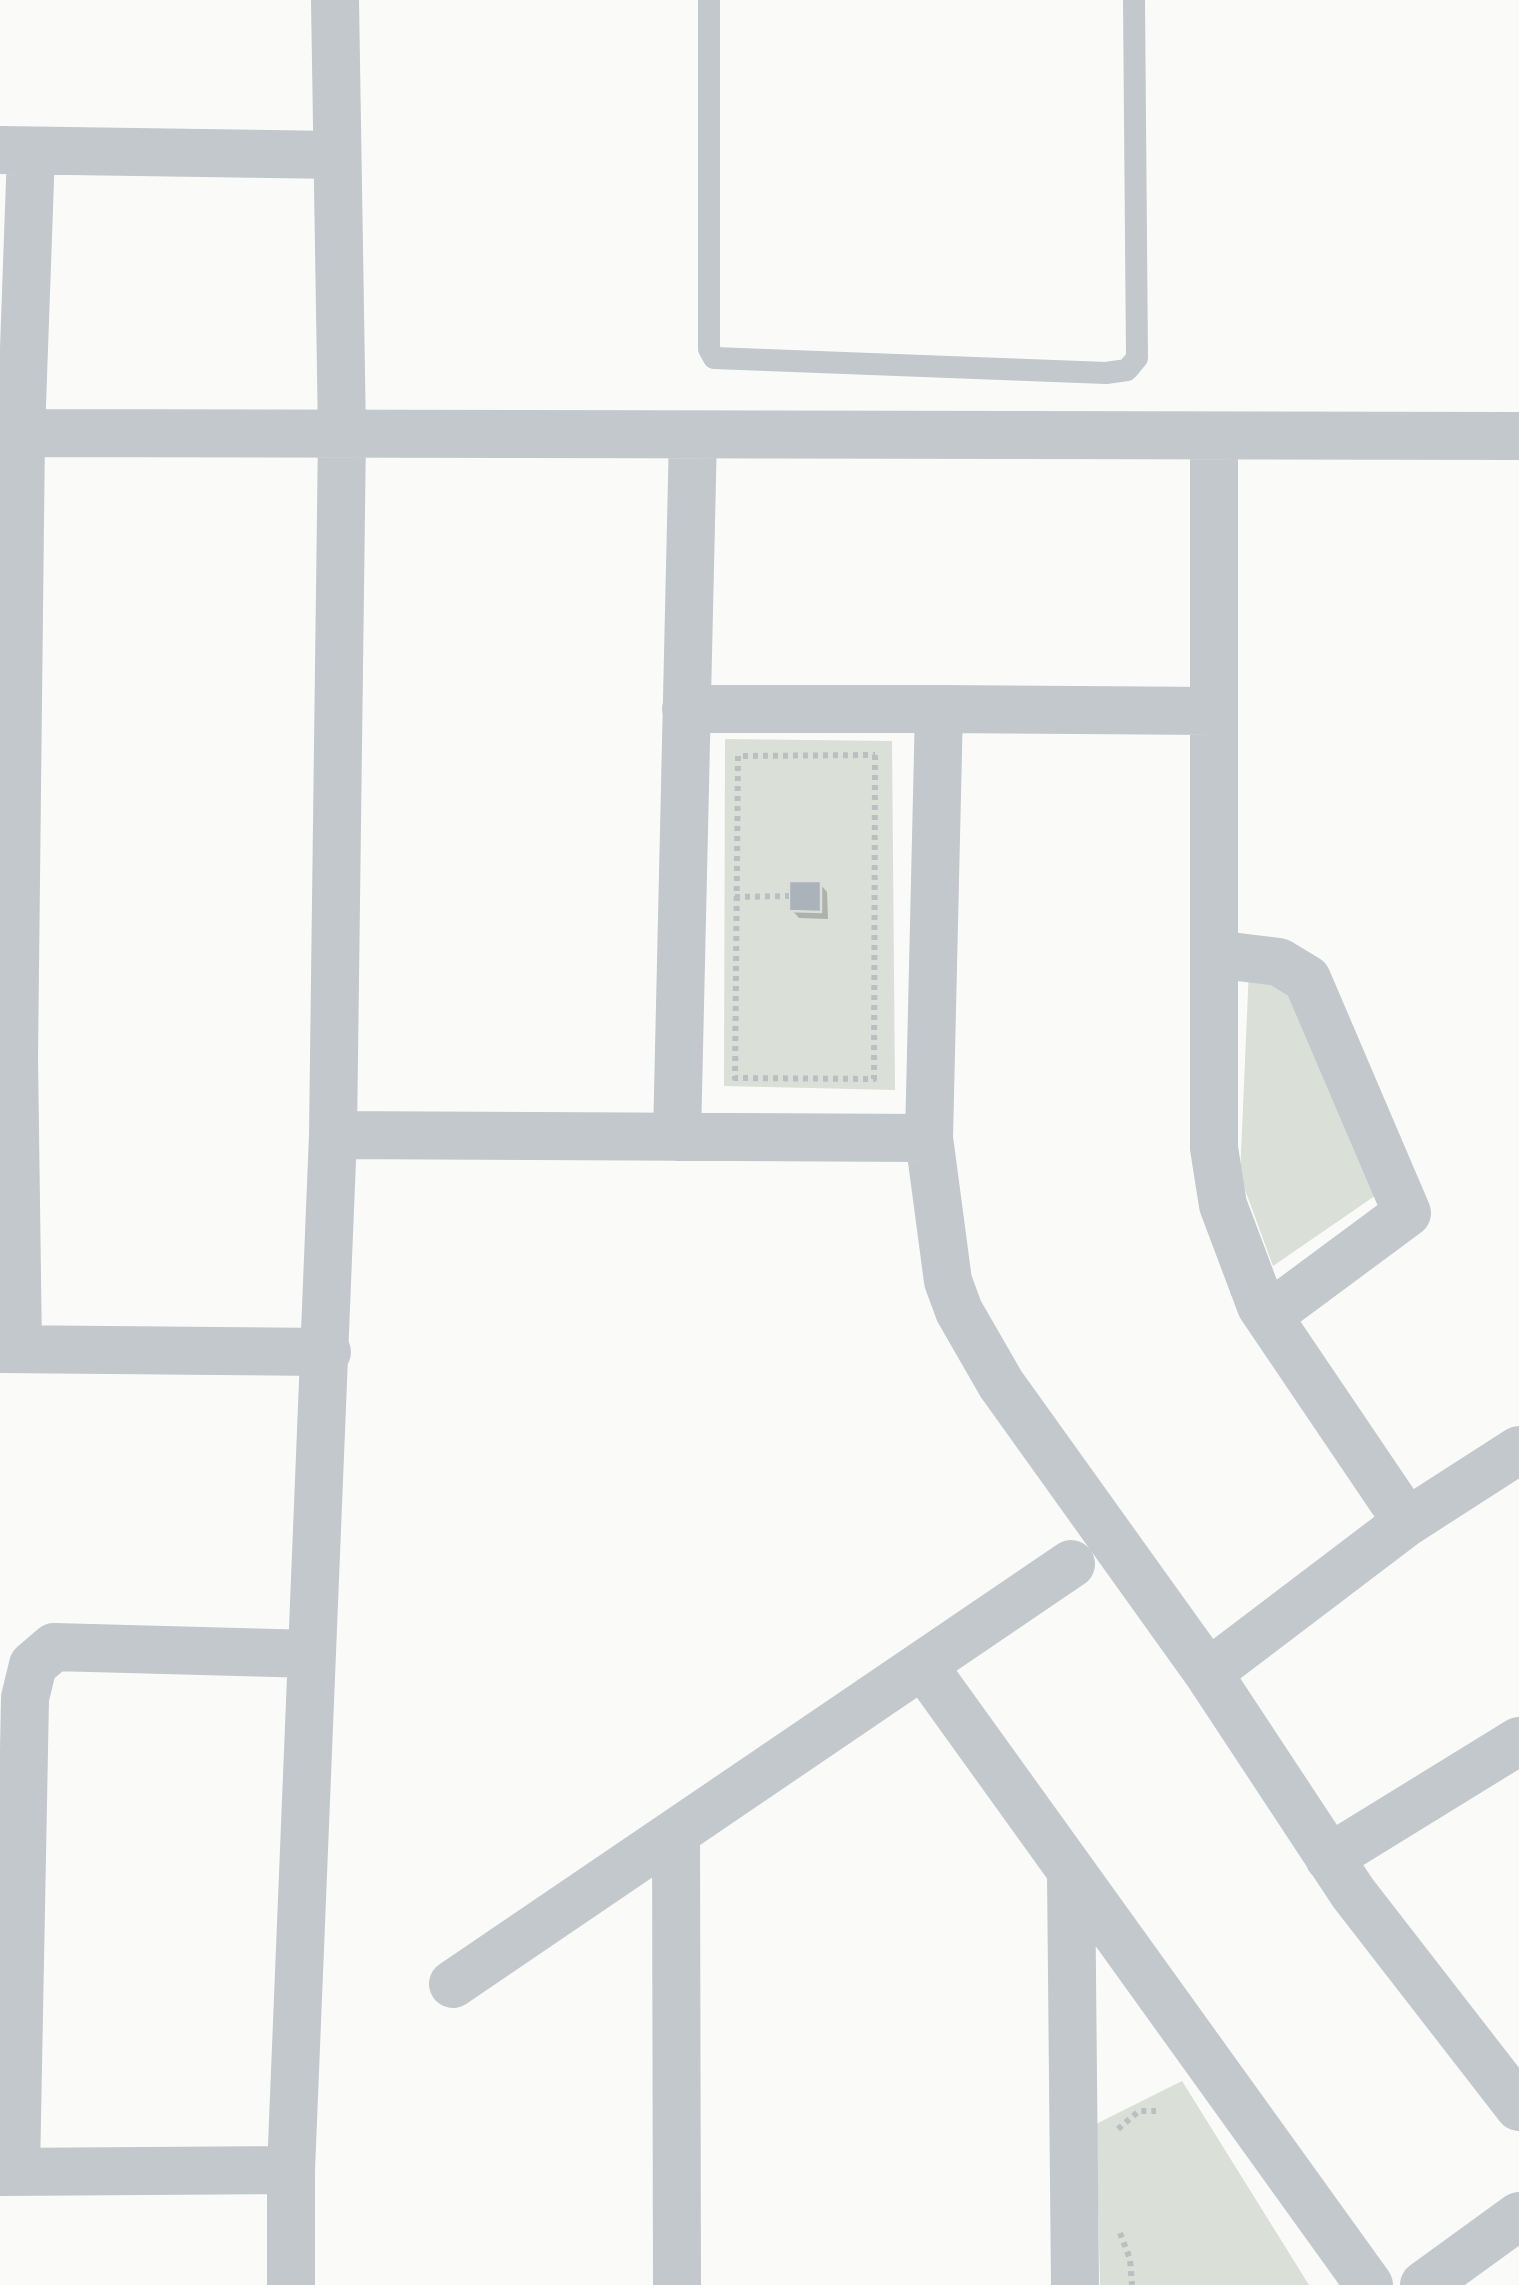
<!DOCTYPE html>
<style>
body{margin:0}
canvas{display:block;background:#fafaf8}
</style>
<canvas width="1519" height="2285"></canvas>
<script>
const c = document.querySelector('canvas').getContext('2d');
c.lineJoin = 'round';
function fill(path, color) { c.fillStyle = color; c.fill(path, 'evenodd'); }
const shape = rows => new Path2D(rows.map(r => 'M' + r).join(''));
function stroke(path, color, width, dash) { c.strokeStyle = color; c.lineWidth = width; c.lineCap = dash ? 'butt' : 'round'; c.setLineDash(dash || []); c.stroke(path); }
const green = shape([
 [725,739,892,741,895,1090,724,1086],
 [1249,969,1288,981,1382,1191,1273,1266,1240,1176],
 [1182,2081,1309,2285,1100,2285,1096,2124]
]);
const shadow = shape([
 [820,884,827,892,828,919,799,918,792,910]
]);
const building = shape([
 [789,881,821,881,821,912,789,911,789,881]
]);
const path = shape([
 [875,755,874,1079,735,1078,738,756,875,755],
 [735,897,789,896],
 [1118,2129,1139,2111,1156,2111],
 [1120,2233,1130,2259,1132,2285]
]);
const service = shape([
 [709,0,709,349,714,358,1106,373,1127,370,1137,358,1134,0]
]);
const minor = shape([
 [1,150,337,155],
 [21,433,1519,436],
 [686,709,939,709,929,1138],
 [939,709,1214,711,1214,436],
 [1214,711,1214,1148,1223,1205,1261,1306,1407,1522],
 [1214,954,1279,962,1307,979,1407,1213,1268,1316],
 [333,1135,929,1138,948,1281,959,1311,1001,1384,1208,1673,1353,1893,1519,2107],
 [677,1137,693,435],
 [18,1348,14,1058,21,433,31,152],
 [0,1349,327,1352],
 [923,1665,1369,2285],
 [1208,1673,1407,1522,1519,1450],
 [676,1833,677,2285],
 [1329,1858,1519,1741],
 [1071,1871,1075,2285],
 [453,1984,1071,1564],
 [16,2171,25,1698,33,1665,54,1647,312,1654],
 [0,2172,291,2170],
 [291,2285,291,2170,333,1135,342,434,335,0],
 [1424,2285,1519,2216]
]);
fill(green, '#dadfd7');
fill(shadow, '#0003');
fill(building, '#aab3b9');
stroke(building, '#dcdcda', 2.5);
stroke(path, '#bbbfc2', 6, [5, 5]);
stroke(service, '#c3c8cc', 22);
stroke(minor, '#c3c8cc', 48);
</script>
